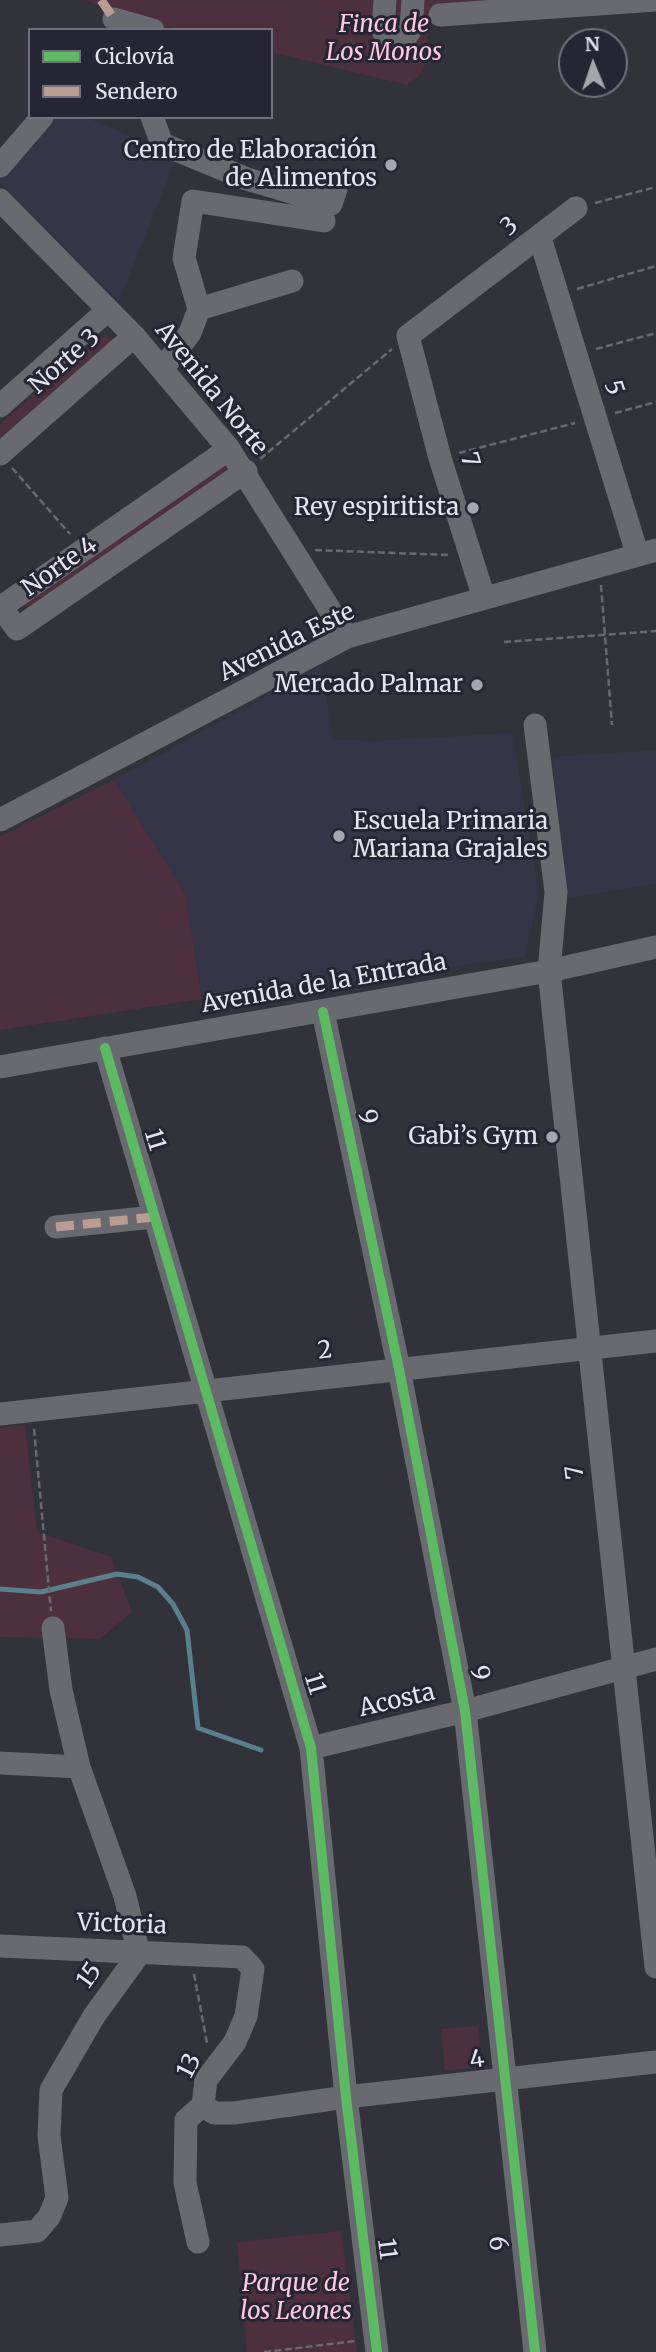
<!DOCTYPE html>
<meta charset="utf-8">
<style>
body{margin:0}
#map{position:relative;width:656px;height:2352px;overflow:hidden;background:#32323a;font-family:Merriweather,serif}
canvas{display:block}
.legend{position:absolute;left:28px;top:28px;width:245px;height:91px;box-sizing:border-box;background:#252533;border:2px solid #71717e;margin:0;padding:9px 12px;list-style:none;font-size:21px;color:#e4e4ee}
.legend li{display:flex;align-items:center;gap:14px;height:35px}
.legend b{width:35px;border:2px solid #71717e}
.north{position:absolute;left:558px;top:28px;width:70px;height:70px;box-sizing:border-box;background:#252533;border:2px solid #71717e;border-radius:50%;rotate:358deg;font-size:19px;font-weight:700;line-height:28px;text-align:center;color:#e4e4ee}
.north::after{content:'';display:block;margin:auto;width:24px;height:32px;background:#a6a6af;clip-path:polygon(50% 0,100% 100%,50% 72%,0 100%)}
</style>
<div id="map">
<canvas width="656" height="2352"></canvas>
<ul class="legend">
<li><b style="height:9px;background:#5cba63"></b>Ciclovía</li>
<li><b style="height:9px;background:#b99d93"></b>Sendero</li>
</ul>
<div class="north">N</div>
</div>
<script>
const c = document.querySelector('canvas').getContext('2d');
c.lineJoin = 'round';
function fill(path, color) { c.fillStyle = color; c.fill(path, 'evenodd'); }
const shape = rows => new Path2D(rows.map(r => 'M' + r).join(''));
function stroke(path, color, width, dash) { c.strokeStyle = color; c.lineWidth = width; c.lineCap = dash ? 'butt' : 'round'; c.setLineDash(dash || []); c.stroke(path); }
function drawText(font, color, halo, rows, align = 'center') {
  c.font = font + ' Merriweather,serif'; c.lineWidth = 6; c.setLineDash([]); c.textBaseline = 'middle'; c.strokeStyle = halo; c.fillStyle = color; for (const [text, x, y, turn = 0] of rows) {
    c.save(); c.translate(x, y); c.rotate((+turn || 0) * Math.PI / 180); c.textAlign = isNaN(turn) ? turn : align; if (halo) c.strokeText(text, 0, 0); c.fillText(text, 0, 0); c.restore();
  }
}
const built = shape([
 [46,117,85,117,178,155,119,301,0,182,0,175],
 [321,666,333,739,373,741,512,733,539,891,525,957,202,999,186,895,114,780],
 [656,750,656,884,566,898,552,757]
]);
const green = shape([
 [86,0,525,0,432,6,424,67,419,76,407,85,271,52,271,30,180,30,113,13],
 [106,333,112,341,0,438,0,424],
 [227,462,232,469,29,611,23,603],
 [114,780,186,895,202,999,0,1030,0,837],
 [25,1425,37,1532,111,1557,132,1612,100,1639,0,1637,0,1428],
 [478,2026,482,2066,445,2071,441,2029],
 [341,2231,357,2352,247,2352,237,2242]
]);
const stream = shape([
 [0,1589,41,1592,117,1574,138,1577,158,1587,173,1604,187,1630,198,1728,261,1750]
]);
const path = shape([
 [595,203,656,187],
 [577,289,656,266],
 [596,349,656,333],
 [615,413,656,402],
 [459,453,575,423],
 [260,459,392,349],
 [12,468,70,534],
 [315,550,448,555],
 [601,585,612,725],
 [504,642,656,631],
 [34,1429,51,1611],
 [194,1974,207,2043],
 [264,2352,355,2341]
]);
const minor = shape([
 [385,0,383,31,389,39,398,41,406,37,411,29,413,0],
 [440,15,656,0],
 [114,19,153,30],
 [152,117,162,144,247,179,331,204,336,189],
 [0,166,42,117],
 [0,200,134,336,229,449,347,637],
 [540,238,637,553],
 [292,281,199,309,184,258,193,201,324,221],
 [163,368,190,333,199,309],
 [0,406,108,310],
 [229,449,1,607,17,629,246,471],
 [0,454,134,336],
 [484,598,440,458,408,336,576,208],
 [535,725,556,892,549,971,656,1967],
 [0,820,347,637,656,550],
 [323,1012,399,1369,465,1711,535,2352],
 [105,1048,311,1748,346,2097,377,2352],
 [0,1067,549,971,656,947],
 [56,1227,154,1217],
 [0,1414,656,1341],
 [311,1748,465,1711,656,1659],
 [0,1763,79,1767],
 [0,1946,242,1957,253,1969,246,2016,235,2042,206,2080,203,2105],
 [203,2105,214,2113,234,2113,346,2097,656,2062],
 [0,2235,37,2231,49,2217,57,2198,49,2136,51,2090,94,2016,139,1954,125,1896,79,1767,61,1690,53,1628],
 [198,2242,185,2183,186,2120,203,2105]
]);
const quiet = shape([
 [101,0,114,19],
 [56,1227,154,1217]
]);
const cycleway = shape([
 [323,1012,399,1369,465,1711,535,2352],
 [105,1048,311,1748,346,2097,377,2352]
]);
const markers = [
 [391,165,7,"#a6a6af"],
 [473,508,7,"#a6a6af"],
 [477,685,7,"#a6a6af"],
 [339,836,7,"#a6a6af"],
 [552,1137,7,"#a6a6af"]
];
const parkNames = [
 ["Finca de",384,25],
 ["Los Monos",384,53],
 ["Parque de",296,2284],
 ["los Leones",296,2312]
];
const poiNames = [
 ["Centro de Elaboración",377,151],
 ["de Alimentos",377,179],
 ["Rey espiritista",459,508],
 ["Mercado Palmar",463,685],
 ["Escuela Primaria",353,822,"left"],
 ["Mariana Grajales",353,850,"left"],
 ["Gabi’s Gym",538,1137]
];
const streetNames = [
 ["3",510,227,-37],
 ["Norte 3",65,362,-41],
 ["5",613,388,73],
 ["Avenida Norte",211,389,51],
 ["7",469,460,74],
 ["Norte 4",60,567,-35],
 ["Avenida Este",287,643,-26],
 ["Avenida de la Entrada",324,984,-10],
 ["9",367,1117,78],
 ["11",154,1140,74],
 ["2",325,1351,-6],
 ["7",576,1472,-97],
 ["9",479,1673,79],
 ["11",314,1684,73],
 ["Acosta",397,1701,-13],
 ["Victoria",122,1925,2],
 ["15",90,1976,-54],
 ["4",477,2060,-7],
 ["13",190,2066,-63],
 ["9",501,2243,-96],
 ["11",386,2249,83]
];
fill(built, '#353547');
fill(green, '#4c303d');
stroke(stream, '#59818d', 5);
stroke(path, '#69696f', 2.5, [7, 3.5]);
stroke(minor, '#696970', 23);
stroke(quiet, '#b99d93', 9, [18, 9]);
stroke(cycleway, '#5cba63', 10);
for (const [x, y, r, color] of markers) { const dot = new Path2D(); dot.arc(x, y, r, 0, 2 * Math.PI); c.fillStyle = color; c.fill(dot); stroke(dot, '#252533', 2.5); }
drawText('italic 24px', '#fdc9de', '#252533', parkNames);
drawText('24px', '#e4e4ee', '#252533', poiNames, 'right');
drawText('24px', '#e4e4ee', '#252533', streetNames);
</script>
